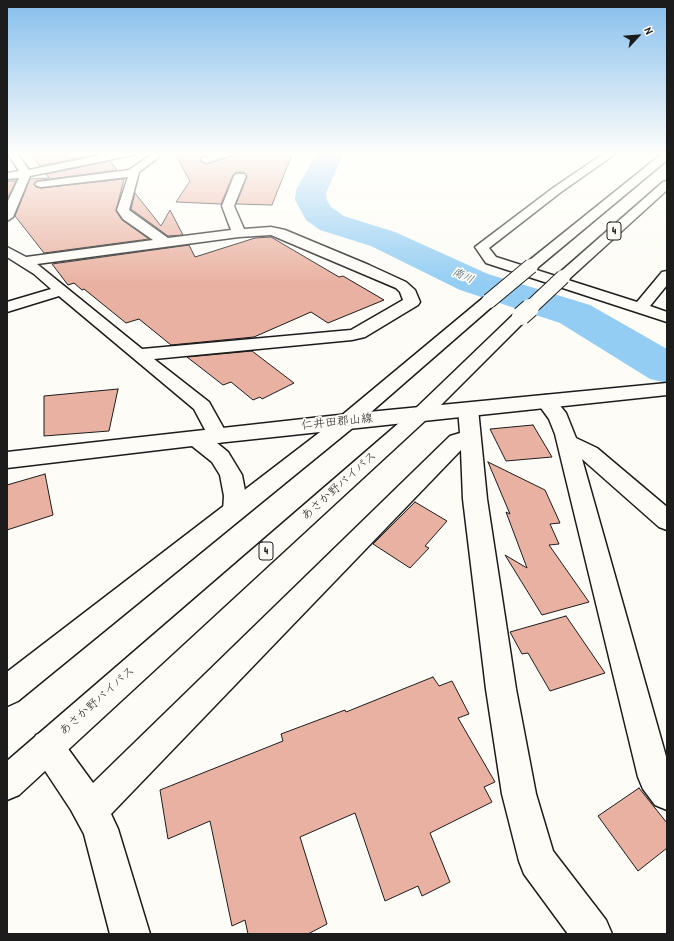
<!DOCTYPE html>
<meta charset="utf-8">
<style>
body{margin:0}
#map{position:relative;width:674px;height:941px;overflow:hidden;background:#fdfcf7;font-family:"Patrick Hand",sans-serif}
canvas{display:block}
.frame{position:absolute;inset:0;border:8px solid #1c1c1c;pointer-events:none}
.north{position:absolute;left:618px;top:16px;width:40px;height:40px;-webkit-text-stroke:3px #fdfcf7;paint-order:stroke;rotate:64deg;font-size:11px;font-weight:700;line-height:16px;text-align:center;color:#1c1c1c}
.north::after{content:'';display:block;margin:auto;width:14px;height:18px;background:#1c1c1c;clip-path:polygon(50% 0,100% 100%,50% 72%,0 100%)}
</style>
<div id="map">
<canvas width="674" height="941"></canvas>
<div class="frame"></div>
<div class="north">N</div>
</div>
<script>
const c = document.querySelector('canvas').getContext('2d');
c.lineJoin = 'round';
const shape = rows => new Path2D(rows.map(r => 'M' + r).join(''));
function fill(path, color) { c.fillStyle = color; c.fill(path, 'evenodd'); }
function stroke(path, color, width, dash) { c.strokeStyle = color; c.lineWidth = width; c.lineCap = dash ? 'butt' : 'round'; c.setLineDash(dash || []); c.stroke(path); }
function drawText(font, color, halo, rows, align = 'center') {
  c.font = font + ' "Patrick Hand","Klee One",sans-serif'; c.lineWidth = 3.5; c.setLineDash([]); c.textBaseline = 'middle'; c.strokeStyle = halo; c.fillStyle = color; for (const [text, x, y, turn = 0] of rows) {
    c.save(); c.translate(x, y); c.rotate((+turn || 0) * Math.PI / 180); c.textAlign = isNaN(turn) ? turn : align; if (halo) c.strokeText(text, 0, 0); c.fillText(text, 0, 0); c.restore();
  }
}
const river = shape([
 [317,152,344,152,326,193,327,200,331,207,344,216,395,232,488,274,590,305,667,349,667,383,650,379,560,323,460,290,371,246,320,230,306,220,295,200,296,190,317,152]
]);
const building = shape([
 [29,152,104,152,104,153,40,166,29,152],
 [174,152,216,152,201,157,200,161,206,164,242,152,293,152,272,205,236,204,247,177,244,172,236,172,233,175,221,204,176,202,190,181,174,152],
 [110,161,117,170,37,181,34,184,36,187,41,188,124,179,116,211,122,220,149,239,44,253,15,216,30,179,49,178,46,174,110,161],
 [7,181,16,181,7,200,7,181],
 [135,193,161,226,170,210,183,235,168,236,131,209,135,193],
 [271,237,339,277,343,276,384,300,328,323,311,312,254,337,171,345,139,319,126,323,84,289,82,290,74,283,68,285,52,264,189,245,195,257,255,238,271,237],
 [252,351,294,383,262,399,260,397,253,400,231,382,223,385,187,357,252,351],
 [118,389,109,431,44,436,44,396,118,389],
 [533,425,552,457,506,461,490,429,533,425],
 [488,462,545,490,560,523,550,524,559,544,549,545,589,602,542,615,505,555,527,568,506,512,510,514,488,462],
 [45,474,53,515,7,530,7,485,45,474],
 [415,502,447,521,425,546,429,548,410,568,373,544,415,502],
 [566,616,605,673,550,691,528,653,522,654,510,632,566,616],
 [433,677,439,686,452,681,469,714,458,718,495,782,484,787,492,802,430,833,450,882,422,896,418,886,385,901,355,813,300,837,327,924,308,934,248,934,245,920,232,926,210,821,168,839,160,790,283,741,281,734,345,710,346,712,433,677],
 [639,788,667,823,667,848,638,871,598,816,639,788]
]);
const minor = shape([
 [7,152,16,152,29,170,116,152,138,152,133,155,30,176,13,217,7,221,7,203,19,178,7,179,7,173,19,171,7,152],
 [150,152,160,152,159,157,139,172,129,210,168,238,231,230,222,206,234,176,236,174,244,174,246,176,234,206,244,229,271,227,285,230,369,265,406,282,415,290,420,302,418,305,365,337,352,340,154,359,209,402,228,436,225,441,218,443,211,441,194,409,59,296,7,312,7,302,51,289,34,274,7,257,7,247,26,257,153,240,123,219,117,210,128,177,41,187,37,186,35,184,37,182,129,170,149,156,150,152],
 [271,235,396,288,400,292,403,300,351,330,142,349,37,264,239,237,271,235],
 [223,152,241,152,206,163,201,160,202,158,223,152],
 [606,152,618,152,561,192,489,248,496,257,637,302,662,272,667,271,667,285,650,306,667,312,667,322,486,263,475,247,553,188,606,152],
 [546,395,553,397,566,413,576,438,597,448,667,507,667,530,659,527,582,459,667,760,667,810,655,805,643,789,638,777,555,434,549,419,536,401,539,397,546,395],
 [468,403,475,405,478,409,487,499,516,689,536,794,553,851,606,920,612,934,568,934,524,874,519,861,502,794,486,689,463,499,461,450,111,814,118,829,150,934,110,934,84,834,71,810,36,757,31,746,36,735,47,730,58,735,93,783,450,436,460,433,458,409,461,405,468,403]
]);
const major = shape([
 [667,383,667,395,217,443,228,452,242,475,246,496,247,511,243,517,235,520,227,517,223,511,224,496,220,475,212,462,192,446,7,468,7,452,348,414,667,383]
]);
const highway = shape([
 [667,152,667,160,536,269,526,269,524,266,526,263,663,153,667,152],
 [667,181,667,190,568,280,558,280,556,277,558,274,663,182,667,181],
 [489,296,495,298,497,301,495,304,355,426,18,701,7,706,7,672,341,416,483,298,489,296],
 [521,311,527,313,529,316,527,319,428,418,19,795,7,800,7,761,414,410,515,313,521,311]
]);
const highwayBridgeFar1 = shape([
 [489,301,531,266],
 [529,309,563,277]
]);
const highwayBridge = shape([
 [521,316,530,308]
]);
const shields = [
 [614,231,14],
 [266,551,14]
];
const shieldNames = [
 ["4",614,231],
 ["4",266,551]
];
const farWaternames = [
 ["南川",463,276,25]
];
const streetNames = [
 ["仁井田郡山線",337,422,-6],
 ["あさか野バイパス",339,486,-42],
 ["あさか野バイパス",97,701,-42]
];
fill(river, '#93cdf3');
fill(building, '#e9b1a1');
stroke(building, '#1c1c1c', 1);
stroke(minor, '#1c1c1c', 3);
stroke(major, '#1c1c1c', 3);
stroke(highway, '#1c1c1c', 3);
fill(minor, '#fdfcf7');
fill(major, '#fdfcf7');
fill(highway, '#fdfcf7');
stroke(highwayBridgeFar1, '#1c1c1c', 16, []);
stroke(highwayBridge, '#1c1c1c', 20, []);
stroke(highwayBridgeFar1, '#fdfcf7', 14);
stroke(highwayBridge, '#fdfcf7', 18);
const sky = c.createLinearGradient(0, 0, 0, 284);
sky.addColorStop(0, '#86beec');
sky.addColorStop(0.54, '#fefefb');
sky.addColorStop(1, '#fefefb00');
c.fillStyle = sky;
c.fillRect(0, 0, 674, 284);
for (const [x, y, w] of shields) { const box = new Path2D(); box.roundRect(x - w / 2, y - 9, w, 18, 3); c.fillStyle = '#fdfcf7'; c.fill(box); stroke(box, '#1c1c1c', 1); }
drawText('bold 11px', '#1c1c1c', null, shieldNames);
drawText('italic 11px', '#465a67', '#fdfcf7', farWaternames);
drawText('12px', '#1c1c1c', '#fdfcf7', streetNames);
</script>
